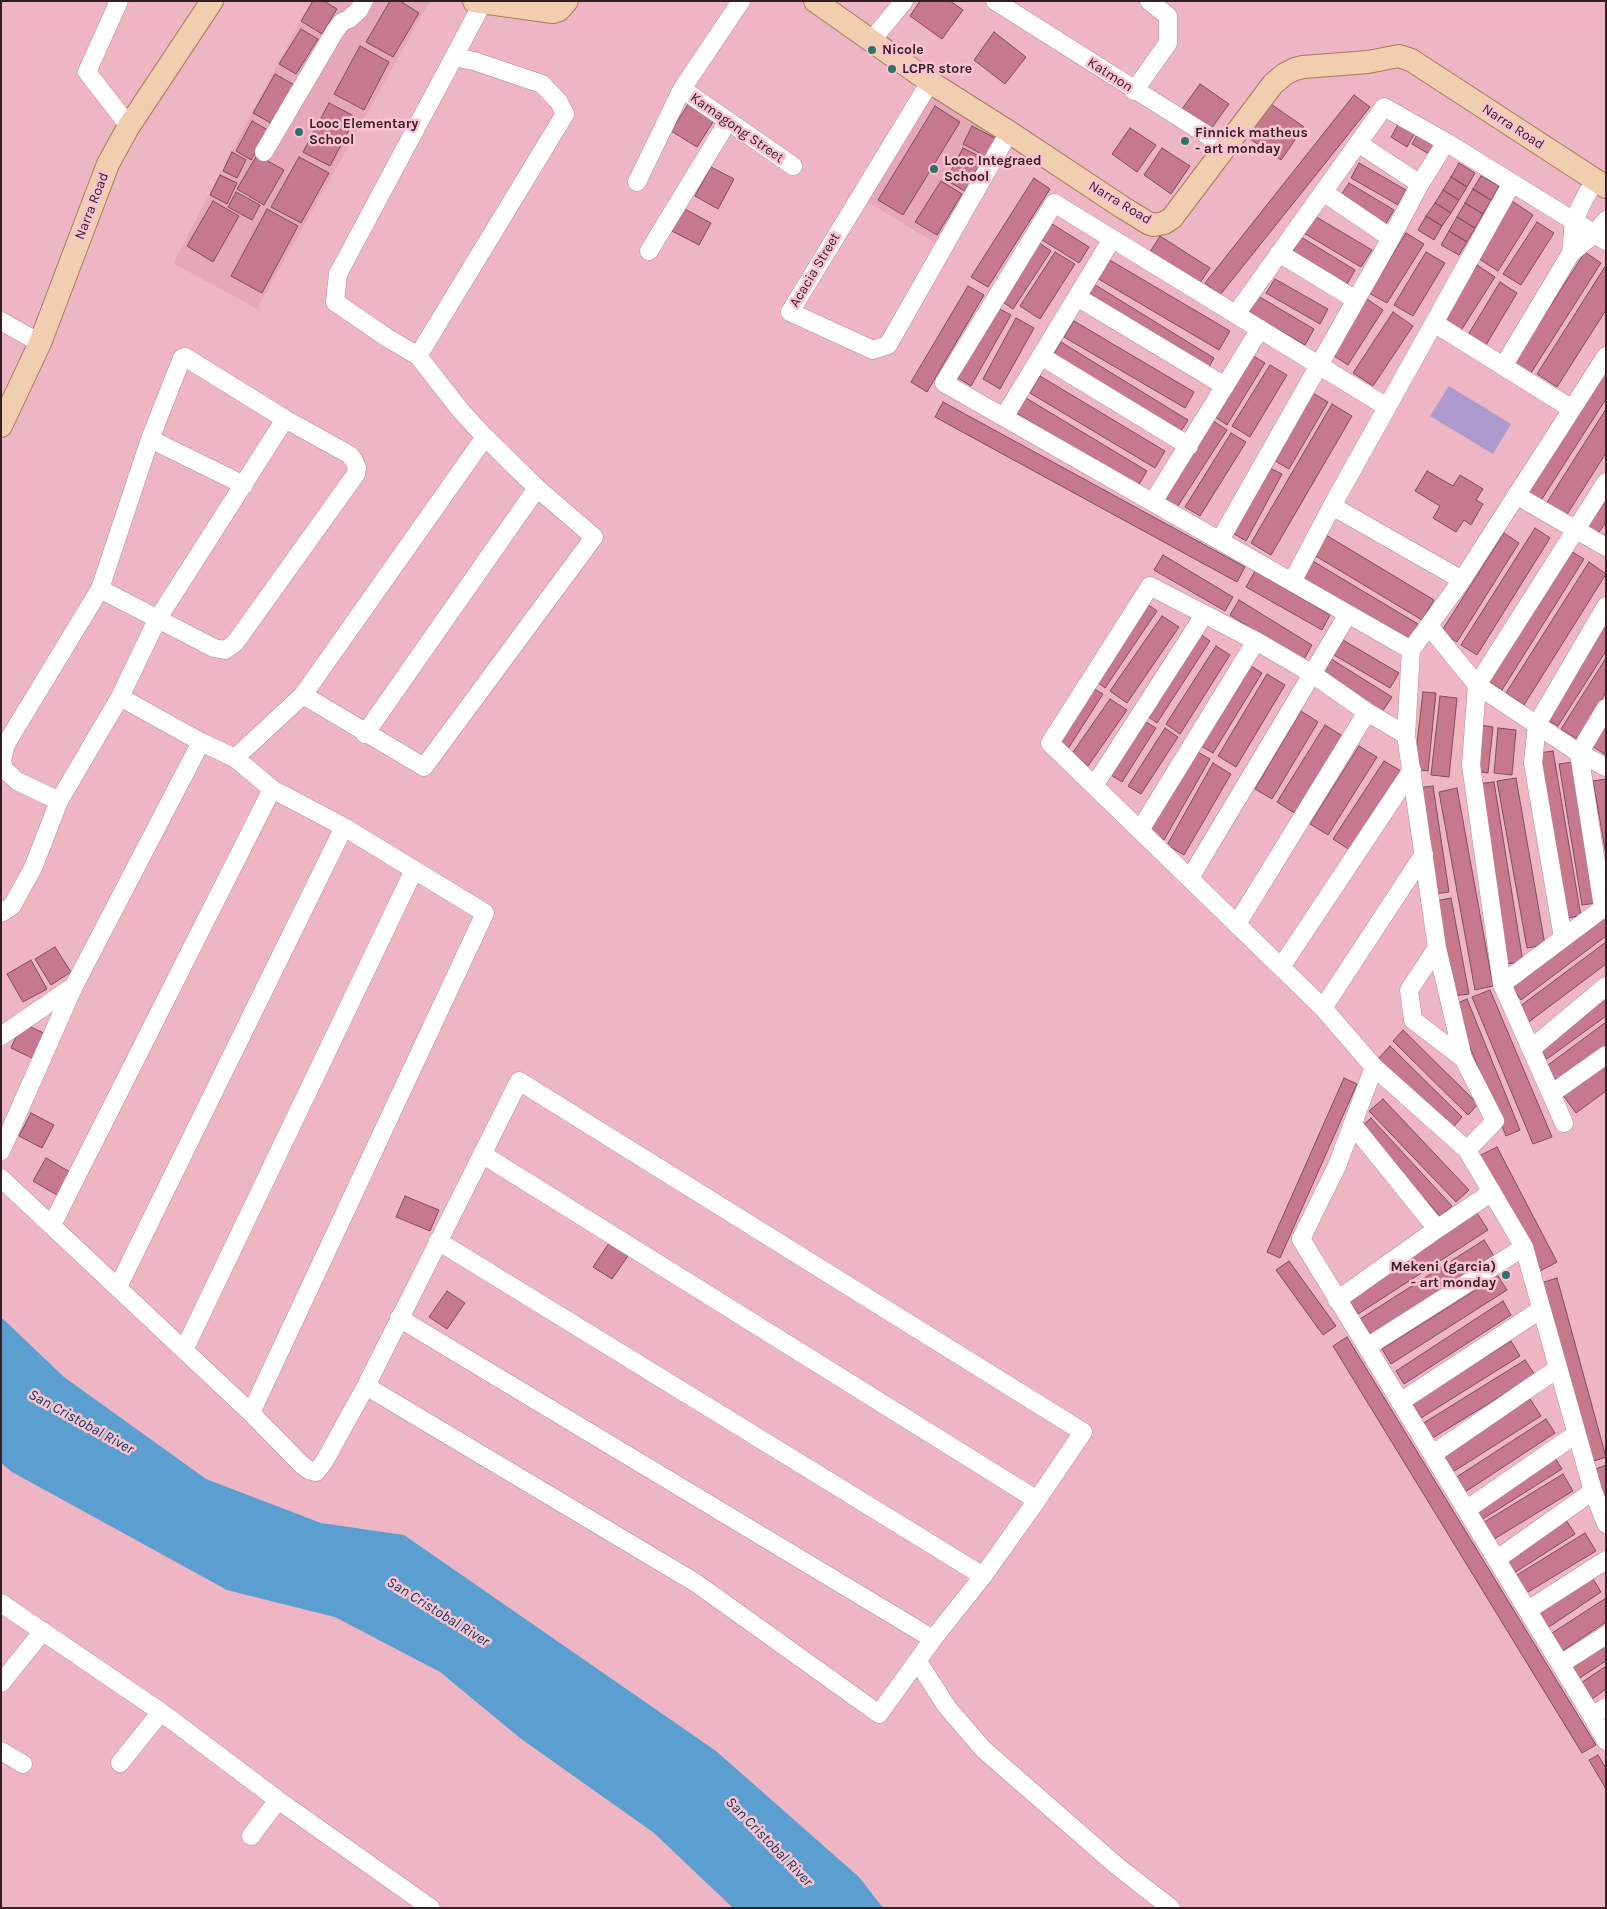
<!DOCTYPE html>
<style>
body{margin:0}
#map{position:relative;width:1607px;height:1909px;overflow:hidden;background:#eeb6c5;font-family:Karla,sans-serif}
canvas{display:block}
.frame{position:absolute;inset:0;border:2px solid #321e23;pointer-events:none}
</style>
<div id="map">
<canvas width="1607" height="1909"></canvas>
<div class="frame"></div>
</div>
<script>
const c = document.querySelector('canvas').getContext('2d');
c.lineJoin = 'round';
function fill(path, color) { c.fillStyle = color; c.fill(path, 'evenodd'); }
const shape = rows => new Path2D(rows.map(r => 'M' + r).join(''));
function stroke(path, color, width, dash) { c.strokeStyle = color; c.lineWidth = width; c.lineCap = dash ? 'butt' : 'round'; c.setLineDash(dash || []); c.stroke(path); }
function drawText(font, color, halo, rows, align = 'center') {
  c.font = font + ' Karla,sans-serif'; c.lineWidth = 5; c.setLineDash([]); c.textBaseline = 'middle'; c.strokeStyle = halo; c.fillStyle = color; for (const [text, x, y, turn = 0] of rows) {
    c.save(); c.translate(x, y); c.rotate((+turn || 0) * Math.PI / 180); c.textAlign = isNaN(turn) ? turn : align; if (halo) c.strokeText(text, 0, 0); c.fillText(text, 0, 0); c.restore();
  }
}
const built = shape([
 [311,1,430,1,257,309,173,263],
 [932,96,999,137,935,243,868,202]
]);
const green = shape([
 [1449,386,1511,424,1493,454,1430,416]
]);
const water = shape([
 [1,1317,64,1377,206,1479,321,1523,404,1535,716,1751,859,1877,883,1908,733,1908,654,1833,520,1738,440,1672,335,1617,227,1590,12,1472,1,1463]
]);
const building = shape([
 [313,1,324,1,337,9,322,34,301,21,313,1],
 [390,1,400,1,419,13,393,57,366,42,390,1],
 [920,1,950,1,963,10,942,39,910,16,920,1],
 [301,29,318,39,296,74,279,64,301,29],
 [994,32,1026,57,1005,84,974,60,994,32],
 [360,46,389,62,364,110,334,94,360,46],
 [275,74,298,87,276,126,253,113,275,74],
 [1200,84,1229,104,1211,129,1182,109,1200,84],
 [1354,95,1370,107,1220,295,1205,283,1354,95],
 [1268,102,1304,127,1281,160,1246,136,1268,102],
 [329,103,356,117,330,166,303,152,329,103],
 [689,103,715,119,697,147,671,131,689,103],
 [935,106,960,122,903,215,878,200,935,106],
 [252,121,268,130,251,160,236,151,252,121],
 [1400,121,1416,131,1407,147,1391,137,1400,121],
 [972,126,997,139,987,157,963,144,972,126],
 [1130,128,1156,145,1137,172,1112,154,1130,128],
 [1418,133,1435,143,1429,154,1412,144,1418,133],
 [963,148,983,158,965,191,946,180,963,148],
 [1162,148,1190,166,1171,194,1144,175,1162,148],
 [232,152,246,160,237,178,223,171,232,152],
 [257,155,284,170,264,205,237,189,257,155],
 [299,157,329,173,301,223,271,207,299,157],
 [1359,163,1406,190,1398,205,1351,178,1359,163],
 [1459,163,1475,173,1467,187,1451,177,1459,163],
 [711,167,734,179,718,209,695,196,711,167],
 [220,175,237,183,227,204,210,195,220,175],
 [1481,176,1499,186,1491,200,1473,189,1481,176],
 [1451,177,1467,187,1459,200,1443,190,1451,177],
 [1034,178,1050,189,988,287,971,277,1034,178],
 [941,181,962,194,937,235,915,222,941,181],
 [1349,183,1394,210,1385,225,1339,198,1349,183],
 [1473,189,1491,200,1483,214,1465,203,1473,189],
 [1443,190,1459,200,1451,213,1435,203,1443,190],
 [236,192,260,205,252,220,228,207,236,192],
 [213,201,239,216,213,262,187,246,213,201],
 [1512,201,1533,215,1498,271,1476,257,1512,201],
 [1435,203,1451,213,1442,226,1426,216,1435,203],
 [1465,203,1483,214,1475,228,1457,217,1465,203],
 [681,207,711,223,699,245,670,230,681,207],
 [267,209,298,226,262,293,231,276,267,209],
 [1313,215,1372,250,1361,267,1302,232,1313,215],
 [1426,216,1442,226,1434,240,1418,230,1426,216],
 [1457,217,1475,228,1467,242,1449,231,1457,217],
 [1049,222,1089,247,1079,263,1039,238,1049,222],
 [1537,222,1554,233,1521,285,1503,274,1537,222],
 [1449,231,1467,242,1459,255,1441,245,1449,231],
 [1406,233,1424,244,1387,303,1369,293,1406,233],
 [1160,236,1210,268,1200,283,1150,252,1160,236],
 [1301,237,1355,270,1346,286,1291,254,1301,237],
 [1038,242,1051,251,1013,309,1000,300,1038,242],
 [1055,252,1075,264,1040,319,1020,306,1055,252],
 [1426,252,1445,263,1413,316,1394,305,1426,252],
 [1585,252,1601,263,1531,373,1514,363,1585,252],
 [1108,259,1230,331,1219,350,1097,278,1108,259],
 [1477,265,1495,277,1460,332,1442,320,1477,265],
 [1606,265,1606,310,1557,387,1537,374,1606,265],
 [1275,279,1328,309,1320,324,1266,293,1275,279],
 [1500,282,1517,293,1486,345,1468,335,1500,282],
 [1092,283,1214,358,1206,372,1084,297,1092,283],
 [968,286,984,295,927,392,911,382,968,286],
 [1253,293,1314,329,1305,345,1244,310,1253,293],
 [1367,299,1383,310,1348,365,1331,354,1367,299],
 [998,308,1011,315,971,386,958,378,998,308],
 [1393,312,1413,326,1373,386,1353,373,1393,312],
 [1016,318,1034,328,1000,389,983,379,1016,318],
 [1074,321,1194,392,1185,408,1064,337,1074,321],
 [1061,342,1188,420,1179,434,1053,356,1061,342],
 [1250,354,1265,363,1227,425,1212,415,1250,354],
 [1606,363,1606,399,1540,502,1524,491,1606,363],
 [1270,365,1287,375,1250,437,1232,426,1270,365],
 [1040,376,1165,451,1155,468,1030,393,1040,376],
 [1311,392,1328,402,1289,469,1272,459,1311,392],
 [1026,398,1147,471,1138,486,1016,413,1026,398],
 [943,402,1245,567,1237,582,935,417,943,402],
 [1332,404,1352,416,1271,555,1251,543,1332,404],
 [1606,409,1606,453,1566,516,1546,504,1606,409],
 [1212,420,1227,430,1176,509,1161,499,1212,420],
 [1231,433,1246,442,1200,516,1185,507,1231,433],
 [1266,466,1282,474,1246,541,1231,532,1266,466],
 [1427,471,1453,486,1460,475,1483,489,1476,500,1483,504,1471,525,1464,520,1456,532,1433,518,1440,506,1415,491,1427,471],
 [1606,493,1606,522,1597,535,1584,527,1606,493],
 [1535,528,1550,538,1477,655,1461,645,1535,528],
 [1504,533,1519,543,1457,642,1441,632,1504,533],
 [1326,535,1434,600,1422,620,1314,555,1326,535],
 [1569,550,1584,559,1502,690,1487,680,1569,550],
 [1163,555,1233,597,1225,611,1154,570,1163,555],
 [1311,560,1418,624,1408,642,1301,578,1311,560],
 [1589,562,1606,574,1524,705,1506,693,1589,562],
 [1255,571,1330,615,1322,630,1246,587,1255,571],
 [1239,600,1312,645,1303,661,1230,615,1239,600],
 [1146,603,1157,611,1105,688,1094,680,1146,603],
 [1606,615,1606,651,1558,726,1542,717,1606,615],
 [1162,616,1179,627,1127,703,1110,691,1162,616],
 [1199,633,1210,641,1157,723,1146,715,1199,633],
 [1343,640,1399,673,1390,688,1334,655,1343,640],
 [1216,646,1230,655,1180,734,1166,724,1216,646],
 [1328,657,1392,697,1382,712,1319,672,1328,657],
 [1606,658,1606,692,1577,739,1561,729,1606,658],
 [1248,664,1262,673,1213,753,1199,745,1248,664],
 [1267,674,1285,685,1236,767,1218,756,1267,674],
 [1093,688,1103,694,1066,752,1055,746,1093,688],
 [1423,692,1436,693,1428,771,1414,769,1423,692],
 [1440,696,1457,698,1449,777,1431,775,1440,696],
 [1110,699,1127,710,1088,766,1071,755,1110,699],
 [1301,711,1318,722,1272,799,1255,789,1301,711],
 [1144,721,1156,728,1122,782,1111,775,1144,721],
 [1606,724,1606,755,1592,746,1606,724],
 [1325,725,1344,737,1296,814,1277,802,1325,725],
 [1480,725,1493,727,1488,773,1474,771,1480,725],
 [1165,728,1178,737,1141,794,1128,786,1165,728],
 [1498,728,1516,730,1512,775,1494,773,1498,728],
 [1359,746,1377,757,1328,835,1310,824,1359,746],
 [1194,750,1210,759,1164,840,1147,830,1194,750],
 [1553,751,1581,916,1566,918,1539,753,1553,751],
 [1384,761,1401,771,1350,850,1333,839,1384,761],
 [1573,762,1596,903,1582,905,1559,764,1573,762],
 [1213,763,1231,774,1184,855,1167,845,1213,763],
 [1516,778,1545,945,1527,948,1497,781,1516,778],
 [1606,779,1606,855,1593,781,1606,779],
 [1494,782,1523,962,1506,964,1477,784,1494,782],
 [1433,786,1449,892,1435,894,1418,788,1433,786],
 [1457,788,1493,986,1475,990,1439,792,1457,788],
 [1451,898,1469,994,1453,996,1435,901,1451,898],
 [1606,915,1606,936,1521,1000,1511,986,1606,915],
 [1606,942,1606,964,1526,1024,1515,1010,1606,942],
 [55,947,71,972,51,985,35,959,55,947],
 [31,960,47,989,23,1002,7,974,31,960],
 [1490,990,1552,1137,1533,1144,1472,997,1490,990],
 [1606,996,1606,1016,1547,1059,1538,1047,1606,996],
 [1467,999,1520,1130,1506,1136,1453,1005,1467,999],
 [1606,1022,1606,1045,1555,1083,1544,1068,1606,1022],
 [22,1023,48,1035,36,1060,11,1048,22,1023],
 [1403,1030,1478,1104,1468,1115,1393,1041,1403,1030],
 [1390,1046,1462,1117,1450,1131,1377,1060,1390,1046],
 [1606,1063,1606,1091,1576,1113,1562,1094,1606,1063],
 [1344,1078,1357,1084,1280,1258,1267,1252,1344,1078],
 [1383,1099,1469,1190,1456,1202,1369,1111,1383,1099],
 [31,1113,54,1125,42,1148,19,1136,31,1113],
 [1371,1118,1452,1206,1440,1216,1360,1128,1371,1118],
 [1497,1147,1557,1262,1540,1271,1479,1156,1497,1147],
 [46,1158,70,1172,57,1195,33,1181,46,1158],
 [405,1196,439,1210,430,1231,396,1217,405,1196],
 [1477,1213,1488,1230,1358,1314,1347,1297,1477,1213],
 [611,1240,630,1253,612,1279,593,1267,611,1240],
 [1484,1240,1494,1256,1370,1335,1360,1319,1484,1240],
 [1289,1261,1336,1326,1323,1335,1276,1270,1289,1261],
 [1498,1276,1507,1290,1391,1364,1382,1349,1498,1276],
 [1557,1278,1606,1457,1591,1462,1541,1283,1557,1278],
 [447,1291,465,1303,447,1329,429,1317,447,1291],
 [1503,1301,1511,1315,1404,1384,1396,1371,1503,1301],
 [1347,1337,1596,1745,1582,1753,1333,1346,1347,1337],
 [1511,1341,1520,1356,1421,1418,1412,1403,1511,1341],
 [1525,1360,1535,1375,1431,1439,1422,1424,1525,1360],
 [1530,1399,1541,1416,1448,1475,1437,1459,1530,1399],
 [1546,1419,1555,1433,1462,1494,1452,1480,1546,1419],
 [1555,1458,1562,1469,1478,1522,1471,1510,1555,1458],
 [1606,1465,1606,1499,1593,1470,1606,1465],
 [1563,1474,1573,1491,1491,1541,1481,1524,1563,1474],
 [1566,1520,1575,1534,1511,1575,1502,1561,1566,1520],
 [1585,1533,1596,1551,1523,1595,1512,1578,1585,1533],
 [1592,1577,1601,1592,1546,1629,1536,1614,1592,1577],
 [1606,1598,1606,1622,1561,1652,1549,1635,1606,1598],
 [1606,1641,1606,1661,1578,1679,1569,1665,1606,1641],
 [1606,1666,1606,1689,1592,1699,1581,1683,1606,1666],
 [1598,1755,1606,1768,1606,1789,1589,1760,1598,1755]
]);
const minor = shape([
 [119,1,87,72,129,126],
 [995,1,1226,147],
 [871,41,904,1],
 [454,57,474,61,542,84,559,102,565,114,418,356,386,337,335,302,338,274,454,57,482,4],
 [930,82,790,312,873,350,888,345,1009,132],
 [682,89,793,166],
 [1134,91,1168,43,1168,16,1149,1],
 [1358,143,1420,184],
 [264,152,335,31,342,22,349,19,359,10,364,1],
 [637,182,682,89,741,1],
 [1323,192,1391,238],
 [649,251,728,121],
 [1279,253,1356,300],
 [1571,253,1574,221,1582,203,1595,180],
 [1077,297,1225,386],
 [1236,314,1384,107,1446,142,1606,241],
 [1,321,40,343],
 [1434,323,1572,409],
 [1041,356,1189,446],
 [1504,365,1571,253,1595,233,1606,220],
 [1387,407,1054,203,944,383,1411,650],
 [1004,417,1112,239],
 [150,439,244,485],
 [1516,495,1606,547],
 [1153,502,1260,329],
 [1332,506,1462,580],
 [1220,540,1391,238,1420,184,1446,142],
 [1292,582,1332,506,1512,183],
 [1429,626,1477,685,1579,753,1606,767],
 [303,695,424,767,594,537,537,488,485,437,461,411,418,356],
 [120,697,201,742,235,758,272,789,344,827,485,913,251,1413],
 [365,734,537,488],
 [1406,735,1367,712,1311,673,1256,641,1150,586,1050,743,1323,1008,1374,1067,1467,1150,1524,1247,1593,1491,1606,1524],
 [235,758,303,695,485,437],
 [1094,786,1204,615],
 [59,801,17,781,4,769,2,761,6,744,100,589,150,439,182,358,185,357,285,419,350,455,354,461,357,468,356,474,235,643,225,650,214,648,100,589],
 [1140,830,1256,641],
 [1190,878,1348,614],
 [1603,907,1579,753,1606,708],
 [1,913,12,906,23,886,33,868,59,801,120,697,157,620,285,419],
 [1237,924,1367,712],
 [1563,938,1533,763,1537,724,1606,606],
 [1437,948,1409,990,1413,1020,1463,1058],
 [1281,967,1412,770],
 [1502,984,1606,906],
 [1323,1008,1424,854],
 [1,1036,74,986],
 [1531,1049,1606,986],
 [1374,1067,1337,1166,1301,1239,1592,1716,1606,1741],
 [1551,1094,1606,1055],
 [1564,1123,1502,984,1471,765,1477,685,1606,482],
 [1353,1125,1437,1229],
 [1467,1150,1495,1121,1463,1058,1437,948,1406,735,1411,650,1462,580,1606,356],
 [1,1151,74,986,201,742],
 [482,1154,1037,1500],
 [1,1178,251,1413,302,1465,309,1470,316,1472,324,1462,366,1386,519,1081,1083,1432,1037,1500,983,1576,933,1639,879,1714,696,1583,366,1386],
 [52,1225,272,789],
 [438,1241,983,1576],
 [118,1287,344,827],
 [1337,1300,1437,1229,1492,1192],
 [399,1318,933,1639],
 [1367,1347,1524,1247],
 [184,1350,414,870],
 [1400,1402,1540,1310],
 [1433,1454,1557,1369],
 [1466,1510,1576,1434],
 [1497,1559,1593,1491],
 [1,1603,161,1712,278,1800,431,1908],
 [1528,1610,1606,1560],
 [918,1662,947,1707,983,1749,1117,1866,1171,1908],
 [1561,1664,1606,1635],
 [1,1683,43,1631],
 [1592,1716,1606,1707],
 [1,1751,23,1764],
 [120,1763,161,1712],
 [251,1836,278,1800]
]);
const major = shape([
 [474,1,553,12,559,10,567,1],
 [815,1,930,82,1009,132,1122,207,1148,223,1154,225,1164,223,1172,218,1273,84,1285,74,1295,69,1303,67,1368,62,1399,56,1411,60,1606,187],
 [1,426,40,343,108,164,129,126,212,1]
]);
const markers = [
 [872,50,5,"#2d7368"],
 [892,69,5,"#2d7368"],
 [299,132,5,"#2d7368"],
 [1185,141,5,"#2d7368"],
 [934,169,5,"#2d7368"],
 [1506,1275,5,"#2d7368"]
];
const poiNames = [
 ["Nicole",882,50],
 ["LCPR store",902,69],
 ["Looc Elementary",309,124],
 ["School",309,140],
 ["Finnick matheus",1195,133],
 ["- art monday",1195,149],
 ["Looc Integraed",944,161],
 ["School",944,177],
 ["Mekeni (garcia)",1496,1267,"right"],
 ["- art monday",1496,1283,"right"]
];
const streetNames = [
 ["Katmon",1110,75,33],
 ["Narra Road",1513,127,33],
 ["Kamagong Street",737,128,35],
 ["Narra Road",1120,203,31],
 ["Narra Road",92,206,-69],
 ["Acacia Street",815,270,-59]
];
const waterNames = [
 ["San Cristobal River",81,1422,29],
 ["San Cristobal River",438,1612,32],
 ["San Cristobal River",769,1842,46]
];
fill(built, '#e6a8b9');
fill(green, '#ad9ace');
fill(water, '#5a9fd0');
fill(building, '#c6788e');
stroke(building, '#7d4d5b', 1);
stroke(minor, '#bd8997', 19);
stroke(major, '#a87b5c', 24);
stroke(minor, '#fff', 18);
stroke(major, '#f1ceb0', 22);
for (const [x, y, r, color] of markers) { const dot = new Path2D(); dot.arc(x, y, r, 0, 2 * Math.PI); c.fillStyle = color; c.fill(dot); stroke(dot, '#fbc3d2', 2); }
drawText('bold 14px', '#321e23', '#fbc3d2', poiNames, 'left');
drawText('14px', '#321e23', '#fbc3d2', streetNames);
drawText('italic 15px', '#033d5e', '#fbc3d2', waterNames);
</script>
